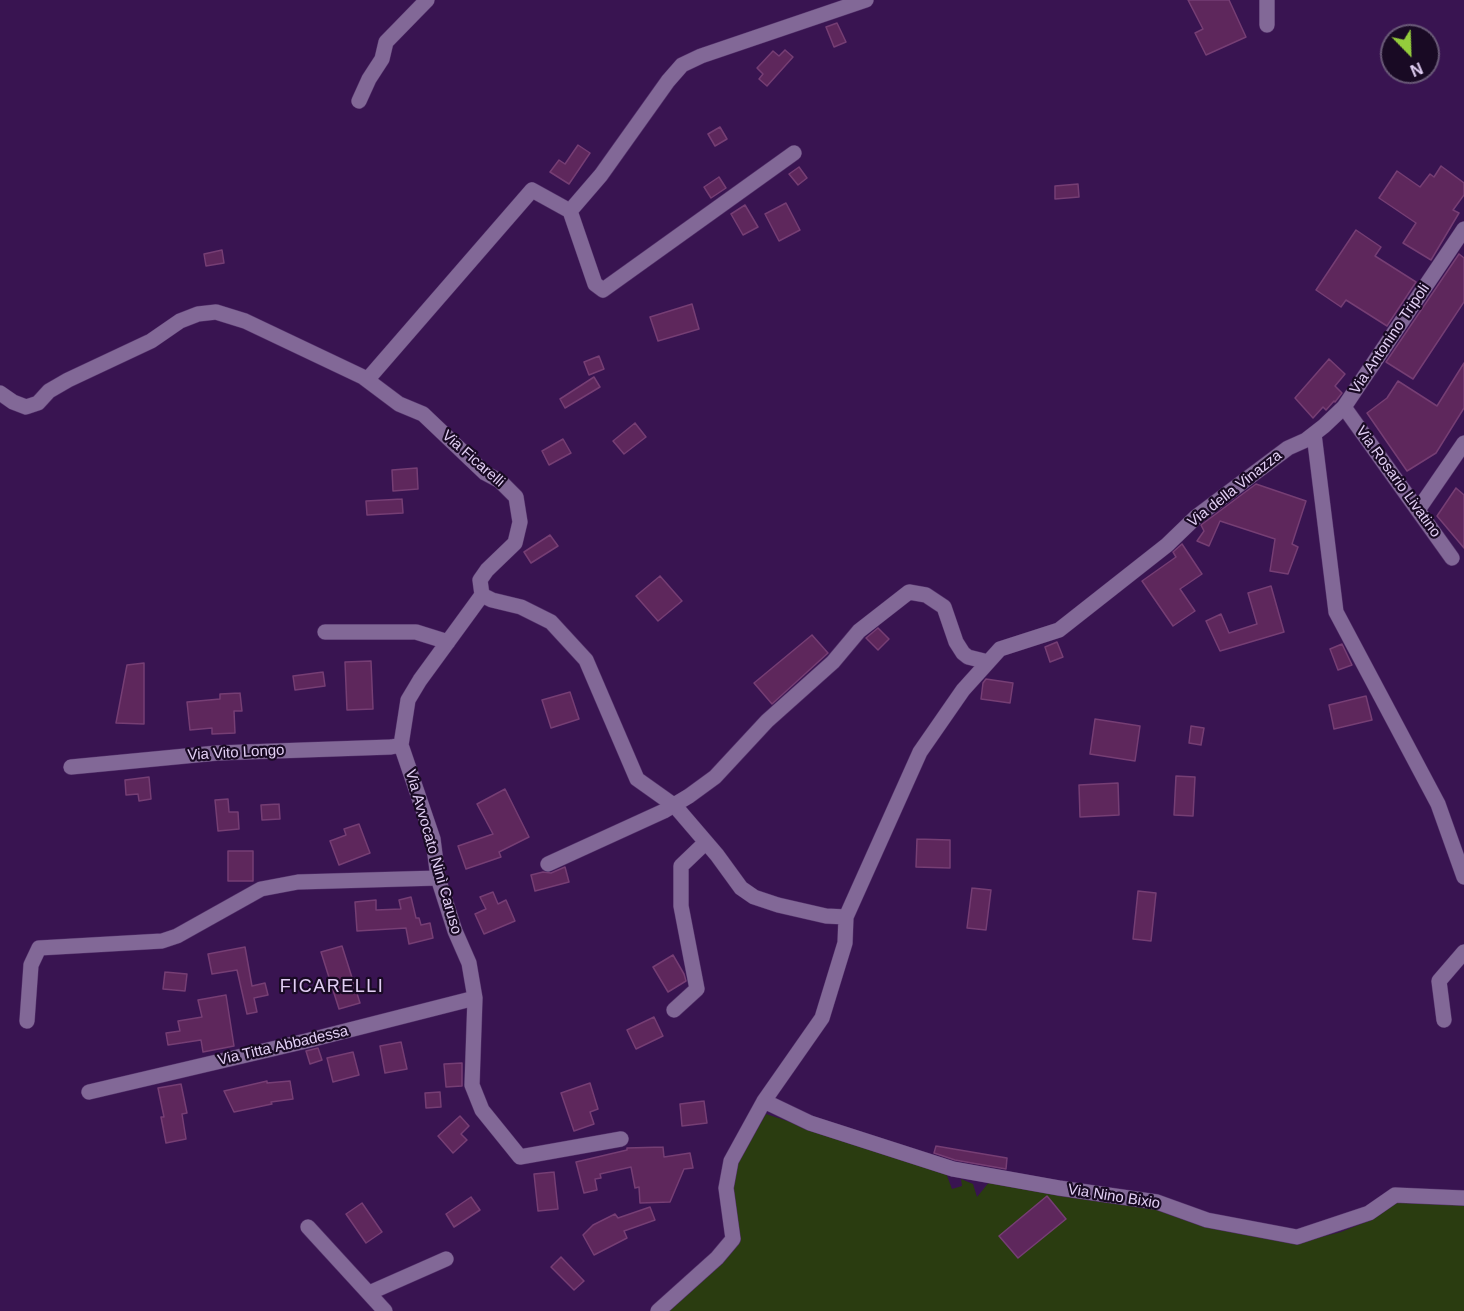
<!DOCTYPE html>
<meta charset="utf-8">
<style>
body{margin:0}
#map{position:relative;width:1464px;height:1311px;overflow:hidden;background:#391451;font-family:Helvetica,sans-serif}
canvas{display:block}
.north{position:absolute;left:1380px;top:24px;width:60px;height:60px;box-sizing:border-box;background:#190a24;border:2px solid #695977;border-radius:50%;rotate:157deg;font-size:16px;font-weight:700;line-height:24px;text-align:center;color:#e2cff4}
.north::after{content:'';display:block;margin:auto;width:21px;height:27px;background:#94cc3c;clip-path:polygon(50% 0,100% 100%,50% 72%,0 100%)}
</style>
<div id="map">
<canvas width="1464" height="1311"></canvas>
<div class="north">N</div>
</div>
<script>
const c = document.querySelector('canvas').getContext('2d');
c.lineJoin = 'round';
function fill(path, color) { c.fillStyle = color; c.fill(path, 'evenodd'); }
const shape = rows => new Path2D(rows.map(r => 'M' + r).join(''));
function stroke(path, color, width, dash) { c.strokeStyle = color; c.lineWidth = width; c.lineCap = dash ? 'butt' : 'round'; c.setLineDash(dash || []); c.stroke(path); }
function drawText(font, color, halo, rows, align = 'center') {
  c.font = font + ' Helvetica,sans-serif'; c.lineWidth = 4.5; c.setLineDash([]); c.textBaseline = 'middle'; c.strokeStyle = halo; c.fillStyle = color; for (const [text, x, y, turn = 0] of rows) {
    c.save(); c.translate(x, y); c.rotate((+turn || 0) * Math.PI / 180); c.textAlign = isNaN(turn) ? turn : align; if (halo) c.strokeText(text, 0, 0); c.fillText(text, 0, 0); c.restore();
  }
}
const green = shape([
 [766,1114,946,1173,952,1189,962,1186,961,1179,973,1184,977,1197,990,1181,1154,1206,1297,1243,1341,1232,1371,1220,1397,1201,1464,1205,1464,1311,667,1311,723,1261,736,1165]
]);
const building = shape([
 [1188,0,1229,0,1246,37,1206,55,1195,33,1203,29,1188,0],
 [837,23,846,42,834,47,826,27,837,23],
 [785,50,793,57,767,86,759,79,763,74,757,68,773,51,779,56,785,50],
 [720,127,727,139,715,146,708,134,720,127],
 [578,145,590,153,569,184,550,172,559,160,565,164,578,145],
 [1441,166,1464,183,1464,195,1453,210,1459,213,1431,260,1403,243,1416,223,1379,198,1397,171,1420,187,1430,174,1434,177,1441,166],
 [799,167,807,178,798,185,789,174,799,167],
 [719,177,726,188,711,198,704,187,719,177],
 [1078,184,1079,197,1055,199,1055,186,1078,184],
 [786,203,800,230,779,241,765,214,786,203],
 [745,205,758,227,743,235,731,214,745,205],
 [1356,230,1381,247,1375,256,1416,282,1387,326,1346,300,1341,307,1316,290,1356,230],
 [222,250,224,263,206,266,204,254,222,250],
 [1459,254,1464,258,1464,302,1413,379,1386,362,1459,254],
 [692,304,699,329,658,341,650,317,692,304],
 [599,356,604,369,589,375,584,362,599,356],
 [1329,359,1345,374,1335,386,1342,393,1335,402,1334,401,1326,410,1323,407,1313,418,1295,398,1329,359],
 [1464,363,1464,408,1436,453,1407,471,1367,413,1387,398,1398,381,1437,406,1464,363],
 [594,377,600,387,565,408,560,399,594,377],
 [635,423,646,437,624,454,613,441,635,423],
 [563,439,571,453,549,465,542,451,563,439],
 [417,468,418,489,393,491,392,470,417,468],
 [1256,484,1306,501,1292,544,1298,547,1288,574,1270,571,1275,539,1220,521,1209,546,1197,541,1204,531,1201,525,1256,484],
 [1456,488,1464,495,1464,548,1437,516,1456,488],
 [402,499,403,513,367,515,366,501,402,499],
 [550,535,558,546,531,563,524,552,550,535],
 [1182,544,1202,574,1180,589,1195,611,1173,626,1142,581,1176,557,1173,552,1182,544],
 [660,576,682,601,658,621,636,596,660,576],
 [1271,586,1284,632,1220,651,1206,621,1221,614,1229,633,1257,624,1248,593,1271,586],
 [878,628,889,639,878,650,866,638,878,628],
 [812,635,828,653,772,704,754,683,812,635],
 [1057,642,1063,657,1050,662,1045,647,1057,642],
 [1342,644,1352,665,1338,670,1330,649,1342,644],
 [371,661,373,709,347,710,345,662,371,661],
 [144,663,144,724,116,723,127,665,144,663],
 [323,672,325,686,295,690,293,676,323,672],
 [986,679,1013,683,1010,703,981,699,983,683,986,679],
 [570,692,579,719,551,728,542,700,570,692],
 [240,693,242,711,234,711,235,733,212,734,212,728,190,730,187,702,220,699,220,694,240,693],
 [1366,696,1372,720,1334,729,1329,705,1366,696],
 [1095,719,1140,726,1135,761,1090,754,1095,719],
 [1191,726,1204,728,1201,745,1189,743,1191,726],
 [1176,776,1195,777,1193,816,1174,815,1176,776],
 [149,777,151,799,139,801,138,794,126,795,125,780,149,777],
 [1118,783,1119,815,1080,817,1079,785,1118,783],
 [505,789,529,837,499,852,501,857,466,869,458,846,493,834,477,804,505,789],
 [228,799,229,812,238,812,239,829,218,831,215,800,228,799],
 [279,804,280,819,262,820,261,805,279,804],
 [359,824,370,853,339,865,330,841,346,835,344,829,359,824],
 [917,839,950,840,950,868,916,867,917,839],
 [228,851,253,851,253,881,228,881,228,851],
 [565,867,569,882,535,891,531,875,543,872,551,873,565,867],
 [972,888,991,890,986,930,967,928,972,888],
 [1138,891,1156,893,1151,941,1133,939,1138,891],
 [493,892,498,904,506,900,515,921,484,934,475,914,486,909,480,897,493,892],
 [411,897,416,918,419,918,421,925,430,923,433,938,409,944,406,928,357,931,355,902,376,900,376,910,401,909,399,900,411,897],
 [342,946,360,1003,339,1009,321,952,342,946],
 [245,947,252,986,265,983,268,995,254,998,257,1012,247,1014,237,970,212,974,208,954,245,947],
 [673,955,684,974,686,981,668,992,653,967,673,955],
 [165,972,187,974,185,991,163,989,165,972],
 [226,995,234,1046,203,1052,201,1040,168,1045,166,1033,180,1031,178,1021,202,1017,198,1000,226,995],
 [654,1017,663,1036,636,1049,627,1030,654,1017],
 [401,1042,407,1069,385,1073,380,1046,401,1042],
 [318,1048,322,1060,310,1064,306,1051,318,1048],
 [353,1052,359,1075,333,1082,327,1058,353,1052],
 [462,1063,462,1086,446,1087,444,1064,462,1063],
 [267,1081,267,1083,290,1081,293,1099,271,1102,272,1104,234,1112,224,1091,267,1081],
 [590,1083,598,1109,590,1112,594,1124,574,1131,561,1093,590,1083],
 [181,1084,187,1113,182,1114,186,1139,166,1143,161,1117,164,1117,158,1088,181,1084],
 [440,1092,441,1107,426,1108,425,1093,440,1092],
 [704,1101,707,1123,682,1126,680,1104,704,1101],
 [460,1116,469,1126,461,1134,467,1140,453,1153,438,1136,460,1116],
 [936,1146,1007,1158,1006,1169,955,1160,934,1153,936,1146],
 [663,1147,664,1157,690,1153,693,1168,684,1169,670,1202,640,1203,639,1187,635,1188,631,1167,600,1174,601,1178,595,1179,597,1190,584,1193,576,1162,627,1150,627,1148,663,1147],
 [554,1172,558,1209,538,1211,534,1174,554,1172],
 [1047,1196,1066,1219,1018,1258,999,1236,1047,1196],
 [471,1197,480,1210,454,1227,446,1214,471,1197],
 [362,1203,382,1232,366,1243,346,1214,362,1203],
 [650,1207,655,1220,624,1231,627,1238,594,1255,583,1235,593,1225,615,1214,618,1218,650,1207],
 [561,1257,584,1281,574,1290,551,1267,561,1257]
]);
const minor = shape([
 [1267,25,1267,0],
 [359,101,369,79,382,59,386,42,427,0],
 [570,211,595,284,603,290,794,153],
 [367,380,532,190,570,211,601,175,668,81,682,65,701,56,866,0],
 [0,393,13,402,26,407,38,403,49,391,68,380,151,341,180,321,198,314,216,312,245,321,363,377,399,404,423,414,485,473,500,481,516,497,520,522,515,543,487,570,480,580,482,595,492,600,521,607,551,622,586,660,637,779,675,806,717,855,741,888,754,897,778,905,826,916,846,917],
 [1344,407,1452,558],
 [1314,434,1336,612,1438,804,1464,877],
 [1418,510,1464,443],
 [482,595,420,680,408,700,401,745,433,839,438,878,455,931,469,963,475,998,472,1085,482,1110,520,1157,621,1139],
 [325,632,416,632,448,642],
 [71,767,217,753,391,747,401,745],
 [548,864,664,811,689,796,715,777,767,721,833,662,859,631,909,592,926,595,944,607,956,642,963,653,968,657,988,662],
 [674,1010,697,989,681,906,681,866,706,842],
 [1444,1020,1439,981,1464,952],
 [27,1021,31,965,39,948,162,941,177,936,261,889,298,882,438,878],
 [89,1092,306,1041,475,998],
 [764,1101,810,1123,953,1169,1059,1188,1157,1202,1207,1220,1297,1237,1369,1213,1395,1195,1464,1198],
 [308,1227,385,1311],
 [369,1293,446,1259],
 [658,1311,717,1258,733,1239,726,1188,731,1161,764,1101,822,1018,845,943,846,917,920,752,963,690,1000,649,1059,630,1167,545,1196,517,1288,448,1306,440,1324,426,1344,407,1464,229]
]);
const streetNames = [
 ["Via Antonino Tripoli",1390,339,-56],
 ["Via Ficarelli",473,459,41],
 ["Via Rosario Livatino",1398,482,54],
 ["Via della Vinazza",1235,489,-38],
 ["Via Vito Longo",236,753,-3],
 ["Via Avvocato Ninì Caruso",433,852,74],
 ["Via Titta Abbadessa",283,1046,-13],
 ["Via Nino Bixio",1114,1197,9]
];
const quarterNames = [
 ["FICARELLI",332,987]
];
fill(green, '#2a3c10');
fill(building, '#5e275c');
stroke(building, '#763e74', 1.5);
stroke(minor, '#54326b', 16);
stroke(minor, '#826897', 15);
drawText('15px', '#e2cff4', '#190a24', streetNames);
c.letterSpacing = '1.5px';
drawText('18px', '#e2cff4', '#190a24', quarterNames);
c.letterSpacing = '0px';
</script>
